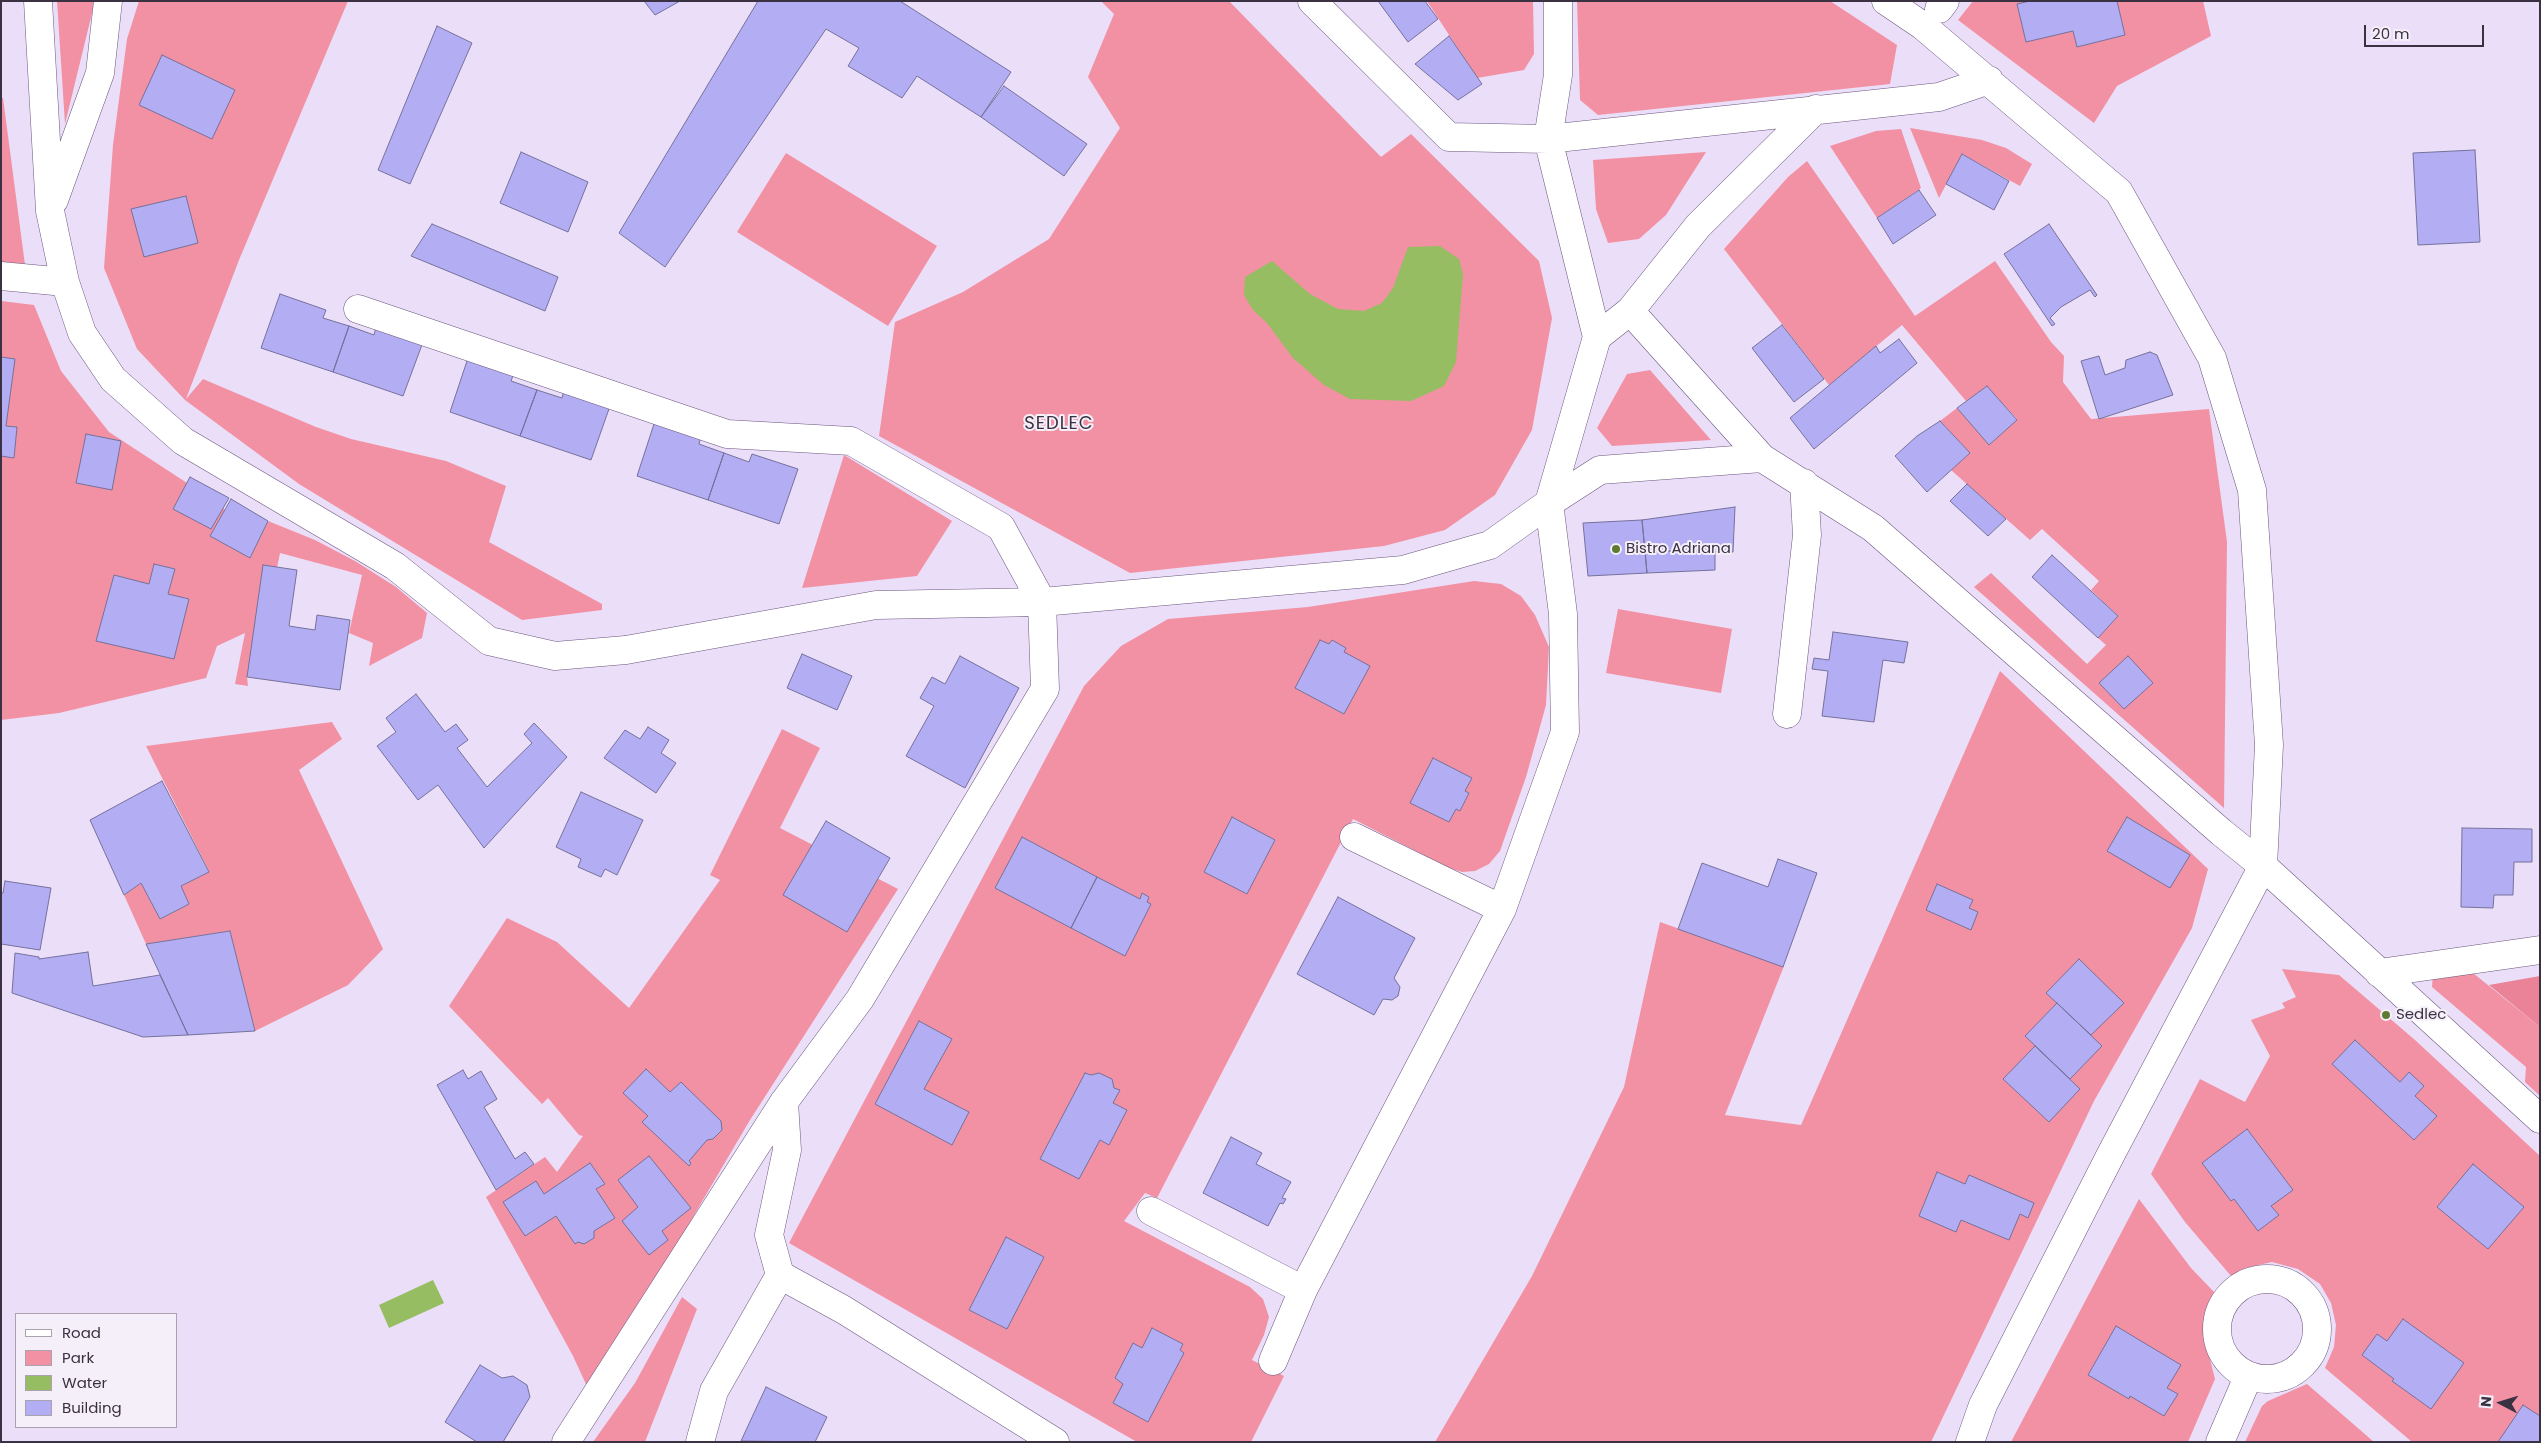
<!DOCTYPE html>
<style>
body{margin:0}
#map{position:relative;width:2541px;height:1443px;overflow:hidden;background:#ebdef9;font-family:Poppins,sans-serif}
canvas{display:block}
.frame{position:absolute;inset:0;border:2px solid #3a3142;pointer-events:none}
.legend{position:absolute;left:15px;top:1313px;width:162px;height:115px;box-sizing:border-box;background:#f4eff8;border:1px solid #aaa3af;margin:0;padding:6px 9px;list-style:none;font-size:15px;color:#3a3142}
.legend li{display:flex;align-items:center;gap:10px;height:25px}
.legend b{width:25px;border:1px solid #aaa3af}
.north{position:absolute;left:2476px;top:1378px;width:50px;height:50px;-webkit-text-stroke:4px #f4eff8;paint-order:stroke;rotate:275deg;font-size:14px;font-weight:700;line-height:20px;text-align:center;color:#3a3142}
.north::after{content:'';display:block;margin:auto;width:18px;height:22px;background:#3a3142;clip-path:polygon(50% 0,100% 100%,50% 72%,0 100%)}
.scale{position:absolute;left:2364px;top:25px;width:120px;height:22px;box-sizing:border-box;border:2px solid #3a3142;border-top:0;padding-left:6px;font-size:15px;line-height:18px;white-space:nowrap;color:#3a3142;-webkit-text-stroke:4px #f4eff8;paint-order:stroke}
</style>
<div id="map">
<canvas width="2541" height="1443"></canvas>
<div class="frame"></div>
<ul class="legend">
<li><b style="height:6px;background:#fff"></b>Road</li>
<li><b style="height:14px;background:#f291a3"></b>Park</li>
<li><b style="height:14px;background:#96bd62"></b>Water</li>
<li><b style="height:14px;background:#b3adf4"></b>Building</li>
</ul>
<div class="north">N</div>
<div class="scale">20 m</div>
</div>
<script>
const c = document.querySelector('canvas').getContext('2d');
c.lineJoin = 'round';
function fill(path, color) { c.fillStyle = color; c.fill(path, 'evenodd'); }
const shape = rows => new Path2D(rows.map(r => 'M' + r).join(''));
function stroke(path, color, width, dash) { c.strokeStyle = color; c.lineWidth = width; c.lineCap = dash ? 'butt' : 'round'; c.setLineDash(dash || []); c.stroke(path); }
function drawText(font, color, halo, rows, align = 'center') {
  c.font = font + ' Poppins,sans-serif'; c.lineWidth = 4; c.setLineDash([]); c.textBaseline = 'middle'; c.strokeStyle = halo; c.fillStyle = color; for (const [text, x, y, turn = 0] of rows) {
    c.save(); c.translate(x, y); c.rotate((+turn || 0) * Math.PI / 180); c.textAlign = isNaN(turn) ? turn : align; if (halo) c.strokeText(text, 0, 0); c.fillText(text, 0, 0); c.restore();
  }
}
const green = shape([
 [57,1,95,1,65,124],
 [139,1,348,1,239,260,186,399,203,379,316,427,351,439,446,461,506,486,489,542,602,604,602,610,522,620,299,484,185,400,137,349,104,268,113,145,127,39],
 [1101,1,1229,1,1381,157,1411,134,1539,261,1552,318,1532,430,1495,495,1445,530,1384,546,1130,573,879,436,895,322,963,292,1049,239,1120,128,1088,77,1114,14],
 [1427,1,1533,1,1534,54,1524,70,1477,78],
 [1577,1,1830,1,1897,45,1890,84,1598,115,1580,100],
 [1973,1,2203,1,2211,36,2117,86,2094,123,1958,20],
 [1,98,3,98,25,265,1,263],
 [1910,128,1982,140,2006,148,2032,164,2020,186,1962,154,1939,198],
 [1901,129,1921,188,1877,218,1830,146,1876,131],
 [1706,152,1666,215,1639,239,1608,243,1596,209,1593,160],
 [786,153,937,246,888,326,737,232],
 [1807,161,1915,316,1995,261,2051,342,2064,356,2063,382,2091,419,2209,409,2227,542,2224,808,1974,587,1991,573,2087,664,2106,645,2098,638,2118,616,2091,590,2099,581,2042,529,2030,540,1951,470,1970,453,1940,421,1957,408,1990,444,2017,419,1987,387,1966,401,1902,325,1829,385,1724,249,1788,177],
 [1,301,34,305,61,371,109,432,187,483,211,529,223,508,225,510,210,536,250,557,268,521,315,540,355,561,396,587,427,613,422,638,369,666,373,643,349,633,362,575,280,553,262,643,247,677,248,686,235,684,245,633,217,646,206,678,59,713,1,720],
 [1650,370,1711,440,1612,446,1597,428,1627,374],
 [844,455,952,521,917,576,802,588],
 [1474,581,1501,584,1521,596,1535,615,1549,647,1546,705,1526,777,1500,851,1489,864,1475,871,1462,872,1449,868,1353,819,1157,1198,1145,1193,1124,1221,1250,1287,1263,1299,1269,1317,1264,1335,1252,1360,1284,1376,1251,1442,1137,1442,789,1243,1084,686,1121,646,1168,619,1308,607],
 [1618,609,1732,629,1721,693,1606,673],
 [2000,671,2208,869,2192,928,2094,1101,1931,1442,1435,1442,1532,1276,1624,1087,1660,922,1784,966,1725,1115,1801,1125],
 [332,722,342,739,299,770,383,949,348,985,255,1031,230,931,146,944,124,895,141,883,160,919,189,904,181,886,209,871,146,746],
 [782,729,820,748,780,828,898,889,750,1120,697,1210,605,1375,590,1393,573,1356,486,1197,545,1157,557,1172,583,1136,579,1135,548,1098,542,1104,449,1006,507,918,557,942,629,1008,720,880,710,875],
 [2282,969,2339,975,2415,1040,2540,1156,2540,1442,2412,1442,2325,1368,2334,1347,2336,1325,2331,1303,2320,1284,2298,1269,2272,1262,2245,1268,2231,1276,2185,1222,2151,1174,2200,1079,2245,1102,2270,1056,2251,1020,2285,1008,2282,1003,2296,997],
 [2468,969,2540,1027,2540,1096,2525,1082,2526,1067,2432,987,2433,972],
 [2139,1199,2191,1268,2215,1293,2205,1318,2206,1344,2215,1379,2188,1442,2011,1442],
 [682,1297,697,1309,645,1442,593,1442,635,1383],
 [2307,1384,2374,1442,2245,1442,2262,1406,2268,1401]
]);
const forest = shape([
 [2540,976,2540,1027,2489,985]
]);
const water = shape([
 [1440,246,1459,259,1463,274,1456,362,1444,386,1411,401,1350,399,1324,385,1293,358,1267,323,1253,310,1244,295,1245,277,1272,261,1310,294,1338,309,1364,311,1382,303,1393,288,1408,247],
 [433,1280,444,1303,389,1328,379,1305]
]);
const building = shape([
 [644,1,680,1,655,15,644,1],
 [758,1,900,1,1011,72,981,117,917,76,902,98,848,66,859,48,826,29,665,267,619,233,758,1],
 [1378,1,1425,1,1438,19,1408,42,1378,1],
 [2030,1,2117,1,2125,35,2077,47,2073,31,2026,42,2017,4,2030,1],
 [437,26,472,43,410,184,378,170,437,26],
 [1449,36,1482,84,1458,100,1415,64,1449,36],
 [162,55,235,90,212,139,139,105,162,55],
 [1004,86,1087,144,1064,176,981,117,1004,86],
 [2475,150,2480,242,2418,245,2413,153,2475,150],
 [521,152,588,182,568,232,500,203,521,152],
 [1962,154,2009,181,1994,210,1946,184,1962,154],
 [1919,190,1936,215,1893,244,1877,218,1919,190],
 [186,196,198,243,144,257,131,209,186,196],
 [432,224,558,277,545,311,411,256,432,224],
 [2049,224,2097,295,2095,297,2090,290,2061,307,2050,318,2055,324,2052,326,2004,254,2049,224],
 [280,294,326,310,323,318,349,326,333,372,261,348,280,294],
 [1782,325,1824,379,1794,402,1752,348,1782,325],
 [349,326,374,335,376,327,423,342,403,396,333,372,349,326],
 [1899,339,1917,363,1814,449,1790,418,1876,346,1880,353,1899,339],
 [2150,352,2157,355,2173,395,2099,419,2081,361,2099,356,2105,375,2125,368,2126,360,2150,352],
 [1,357,15,359,6,426,17,427,14,458,1,456,1,357],
 [468,358,514,373,511,381,537,390,520,436,450,412,468,358],
 [1987,386,2017,420,1989,445,1957,408,1987,386],
 [537,390,562,398,564,390,610,406,591,460,520,436,537,390],
 [655,421,701,436,699,444,724,453,708,500,637,476,655,421],
 [1940,421,1970,453,1927,492,1895,456,1917,436,1940,421],
 [86,434,121,441,112,490,76,483,86,434],
 [724,453,749,462,752,454,798,469,779,524,708,500,724,453],
 [190,477,229,498,211,529,173,509,190,477],
 [1967,484,2006,519,1988,536,1950,501,1967,484],
 [231,499,268,521,250,558,210,536,231,499],
 [1735,507,1733,552,1645,551,1642,520,1735,507],
 [1642,520,1647,573,1588,576,1583,523,1642,520],
 [1645,551,1715,551,1715,570,1647,573,1645,551],
 [2052,555,2118,616,2098,638,2032,577,2052,555],
 [154,564,175,569,168,594,189,599,174,659,96,641,114,575,149,584,154,564],
 [263,565,297,570,289,626,315,630,317,615,350,620,340,690,247,677,263,565],
 [1833,632,1908,642,1904,663,1883,660,1874,722,1822,716,1828,671,1812,669,1814,658,1829,660,1833,632],
 [1320,640,1329,644,1332,640,1346,648,1344,652,1370,666,1344,714,1295,688,1320,640],
 [802,654,852,676,837,710,787,688,802,654],
 [960,656,1019,688,965,788,906,756,934,706,920,698,932,677,945,684,960,656],
 [2128,656,2153,683,2124,709,2099,683,2128,656],
 [416,694,445,732,456,724,468,740,457,748,487,787,532,743,524,734,534,723,567,757,484,848,438,785,418,800,377,746,396,732,386,718,416,694],
 [648,727,669,740,661,753,676,763,656,793,604,758,625,730,640,739,648,727],
 [1433,758,1472,778,1465,791,1469,793,1460,811,1456,809,1449,822,1410,803,1433,758],
 [162,781,209,872,181,886,189,904,160,919,141,883,124,895,90,820,162,781],
 [581,792,643,820,617,875,605,869,601,877,578,867,581,859,556,847,581,792],
 [1232,817,1275,840,1247,894,1204,872,1232,817],
 [2127,817,2190,855,2170,888,2107,851,2127,817],
 [826,821,890,858,847,932,783,895,826,821],
 [2462,828,2532,829,2532,862,2514,862,2513,895,2494,895,2493,908,2461,907,2462,828],
 [1022,837,1097,877,1071,928,995,888,1022,837],
 [1778,859,1817,873,1783,967,1678,929,1702,863,1768,887,1778,859],
 [1097,877,1140,899,1142,893,1149,897,1147,902,1151,904,1125,956,1071,928,1097,877],
 [5,881,51,888,40,950,1,944,1,893,3,893,5,881],
 [1937,884,1973,900,1969,908,1978,912,1971,930,1926,910,1937,884],
 [1338,897,1415,938,1394,978,1400,987,1398,996,1392,1000,1383,999,1374,1015,1297,974,1338,897],
 [230,931,255,1031,188,1035,146,944,230,931],
 [88,952,93,986,160,975,188,1035,143,1037,12,993,15,953,39,957,39,959,88,952],
 [2079,959,2124,1003,2091,1035,2046,993,2079,959],
 [2057,1003,2102,1046,2070,1079,2025,1036,2057,1003],
 [919,1021,952,1039,924,1089,969,1112,952,1145,875,1104,919,1021],
 [2355,1040,2400,1082,2409,1072,2424,1086,2415,1096,2437,1116,2414,1140,2332,1064,2355,1040],
 [2035,1046,2080,1089,2049,1122,2003,1079,2035,1046],
 [646,1069,670,1092,681,1082,721,1121,722,1130,713,1139,707,1140,689,1161,691,1163,689,1166,642,1122,648,1116,623,1093,646,1069],
 [463,1070,468,1079,481,1071,497,1099,484,1107,515,1159,525,1152,534,1164,496,1190,437,1085,463,1070],
 [1085,1073,1091,1075,1099,1073,1112,1079,1114,1088,1120,1090,1113,1103,1127,1110,1109,1145,1100,1140,1079,1179,1040,1159,1085,1073],
 [2247,1129,2293,1190,2271,1206,2279,1215,2258,1231,2234,1199,2231,1201,2202,1163,2247,1129],
 [1231,1137,1262,1153,1256,1164,1291,1182,1282,1198,1286,1199,1283,1204,1280,1203,1268,1226,1203,1193,1231,1137],
 [649,1156,691,1208,662,1231,668,1240,649,1255,622,1221,638,1207,618,1180,649,1156],
 [590,1163,605,1184,596,1189,615,1218,594,1231,594,1238,584,1244,578,1242,575,1244,556,1216,525,1236,503,1202,536,1181,544,1194,590,1163],
 [2473,1164,2524,1207,2488,1249,2437,1207,2473,1164],
 [1937,1172,1965,1184,1969,1175,2034,1203,2028,1218,2020,1214,2009,1240,1961,1220,1956,1232,1919,1216,1937,1172],
 [1006,1237,1044,1257,1007,1329,969,1310,1006,1237],
 [2403,1319,2464,1363,2431,1409,2392,1381,2394,1379,2362,1355,2377,1334,2387,1341,2403,1319],
 [2116,1326,2181,1365,2167,1388,2178,1394,2164,1416,2130,1396,2129,1399,2088,1375,2116,1326],
 [1152,1328,1183,1344,1180,1350,1184,1353,1148,1422,1113,1403,1123,1384,1115,1378,1133,1343,1142,1348,1152,1328],
 [480,1365,502,1378,513,1376,527,1385,530,1397,503,1442,477,1442,445,1422,480,1365],
 [766,1387,827,1417,815,1442,741,1441,766,1387],
 [2523,1405,2540,1416,2540,1442,2498,1442,2523,1405]
]);
const minor = shape([
 [38,1,50,211,65,282,82,333,113,379,183,441,395,566,489,641,555,656,626,650,876,605,1042,602,1403,570,1490,545,1549,503,1597,337,1548,139,1558,75,1558,1],
 [1312,1,1449,137,1548,139,1939,97,1989,80],
 [1886,1,1923,26,2119,192,2212,358,2252,490,2269,745,2263,866,2110,1156,1983,1405,1970,1442],
 [1939,9,1945,1],
 [54,200,100,73,108,1],
 [1,276,65,282],
 [358,309,727,434,851,441,1001,527,1042,602,1045,689,860,999,784,1102,566,1442],
 [1630,311,1762,458,1873,528,2221,832,2263,866,2540,1119],
 [1597,337,1630,311,1698,226,1816,109],
 [1787,714,1807,535,1804,483],
 [1354,837,1502,909],
 [2379,973,2540,950],
 [784,1102,787,1150,769,1235,780,1275,844,1310,1055,1442],
 [1151,1211,1303,1290],
 '2217 1329a50 50 0 1 1 100 0a50 50 0 1 1-100 0Z',
 [1273,1361,1303,1290,1502,909,1565,732,1563,614,1549,503,1600,470,1762,458],
 [700,1442,714,1391,780,1275],
 [2220,1442,2248,1377]
]);
const markers = [
 [1616,549,5,"#5d7b31"],
 [2386,1015,5,"#5d7b31"]
];
const poiNames = [
 ["Bistro Adriana",1626,549],
 ["Sedlec",2396,1015]
];
const quarterNames = [
 ["SEDLEC",1059,424]
];
fill(green, '#f291a3');
fill(forest, '#ea8397');
fill(water, '#96bd62');
fill(building, '#b3adf4');
stroke(building, '#75719b', 1);
stroke(minor, '#6b577d', 29);
stroke(minor, '#fff', 28);
for (const [x, y, r, color] of markers) { const dot = new Path2D(); dot.arc(x, y, r, 0, 2 * Math.PI); c.fillStyle = color; c.fill(dot); stroke(dot, '#f4eff8', 2); }
drawText('15px', '#3a3142', '#f4eff8', poiNames, 'left');
c.letterSpacing = '1px';
drawText('18px', '#3a3142', '#f4eff8', quarterNames);
c.letterSpacing = '0px';
</script>
